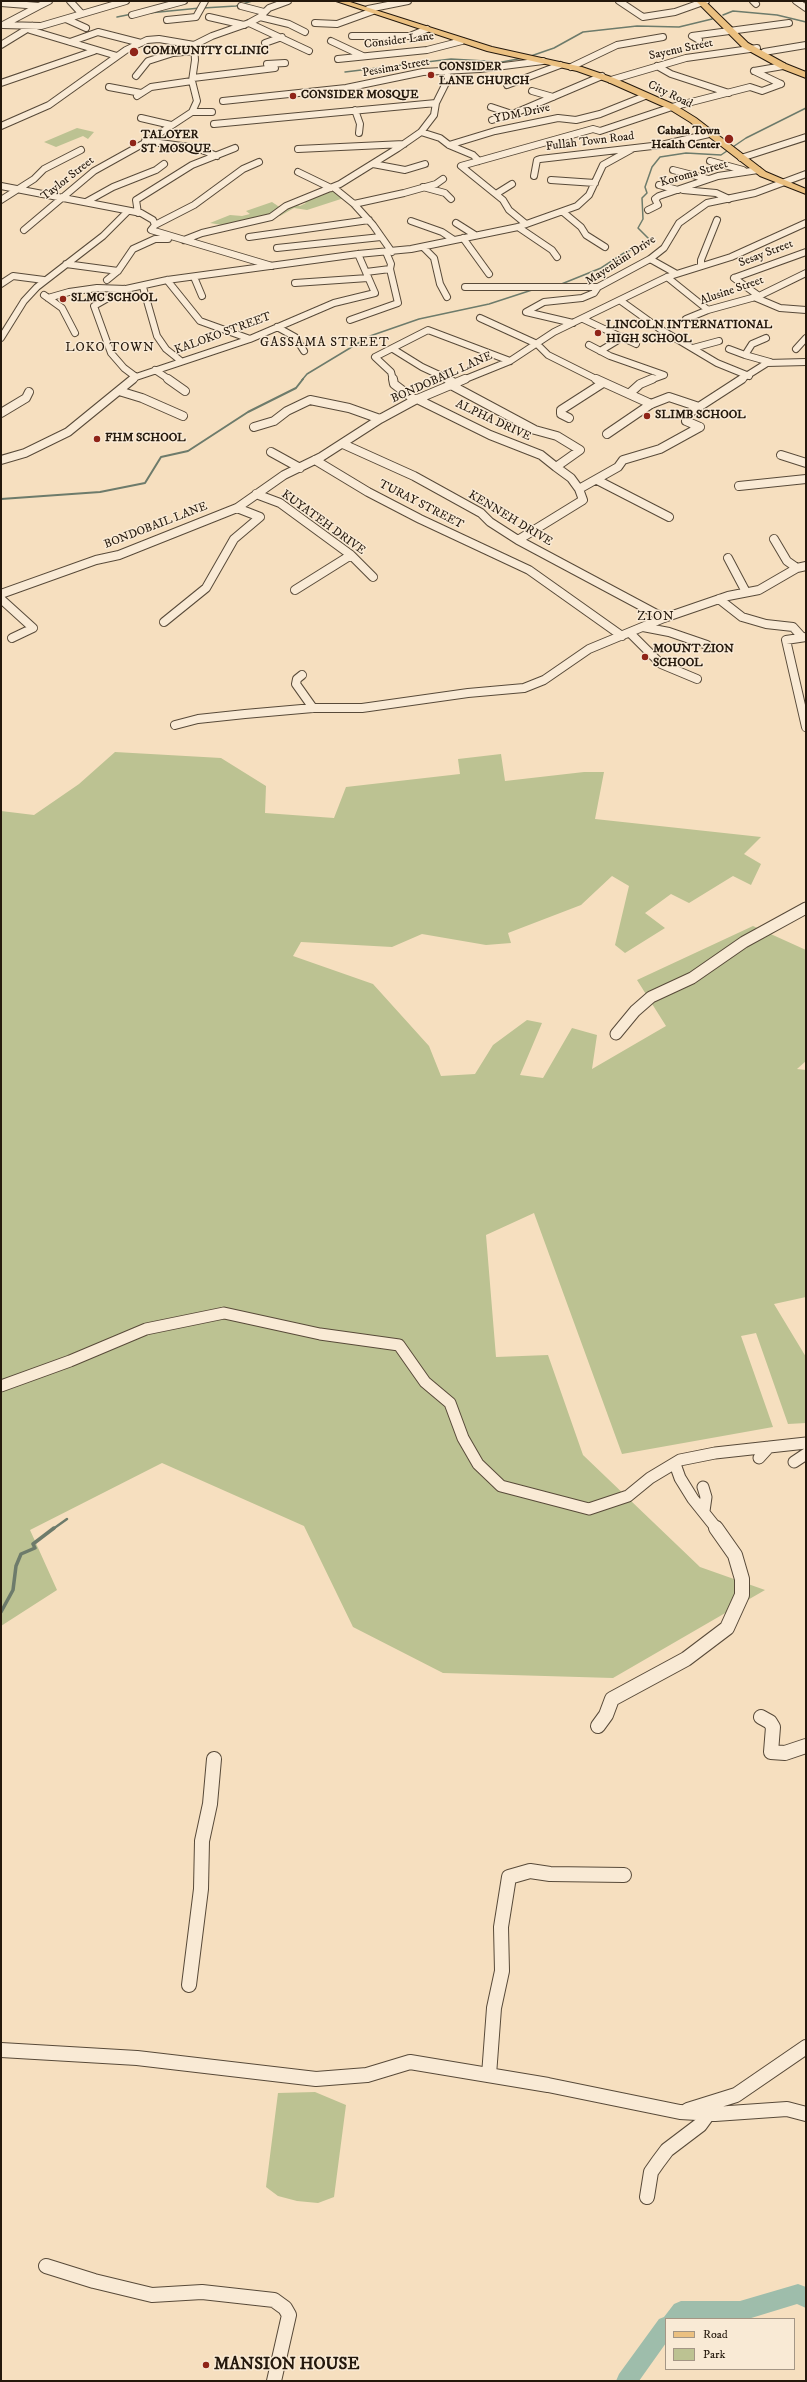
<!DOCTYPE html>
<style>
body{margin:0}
#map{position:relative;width:807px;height:2382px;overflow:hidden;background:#f6dfbf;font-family:"IM FELL DW Pica",serif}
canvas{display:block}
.frame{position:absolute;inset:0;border:2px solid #24180c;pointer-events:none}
.legend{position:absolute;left:665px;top:2318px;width:130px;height:52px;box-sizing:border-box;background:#f9ead5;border:1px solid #a49685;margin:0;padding:5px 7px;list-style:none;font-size:12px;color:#24180c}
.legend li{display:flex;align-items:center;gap:8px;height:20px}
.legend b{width:20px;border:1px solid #a49685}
</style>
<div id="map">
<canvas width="807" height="2382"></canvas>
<div class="frame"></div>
<ul class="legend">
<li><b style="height:5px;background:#ebc080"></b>Road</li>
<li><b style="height:11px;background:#bcc292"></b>Park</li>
</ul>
</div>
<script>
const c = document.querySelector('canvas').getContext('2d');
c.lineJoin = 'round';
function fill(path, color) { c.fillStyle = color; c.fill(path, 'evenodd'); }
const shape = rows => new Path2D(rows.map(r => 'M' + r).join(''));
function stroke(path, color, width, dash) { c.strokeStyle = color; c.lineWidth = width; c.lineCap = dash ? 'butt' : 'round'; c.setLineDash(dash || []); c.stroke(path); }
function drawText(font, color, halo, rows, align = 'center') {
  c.font = font + ' "IM FELL DW Pica",serif'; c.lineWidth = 3; c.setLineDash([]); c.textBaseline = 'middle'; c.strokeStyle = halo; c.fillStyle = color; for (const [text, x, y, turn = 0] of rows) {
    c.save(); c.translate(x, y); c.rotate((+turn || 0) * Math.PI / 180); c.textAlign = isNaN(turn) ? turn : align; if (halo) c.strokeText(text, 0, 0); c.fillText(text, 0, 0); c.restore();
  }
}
const green = shape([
 [77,128,94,132,88,139,83,136,56,147,44,142],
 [330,189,344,198,307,210,294,208,280,216,277,215,295,204,300,206,306,203,302,201],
 [272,202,281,208,268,217,222,225,210,223,230,215,242,216,250,214,246,211],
 [115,752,221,758,266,786,265,813,334,818,346,787,460,774,458,759,501,754,505,781,584,772,604,772,595,819,761,837,744,854,761,864,751,885,733,876,689,903,671,894,645,913,665,928,625,953,615,945,629,886,612,876,581,905,508,933,511,943,486,945,422,934,392,947,301,942,293,956,373,984,429,1046,441,1076,475,1074,493,1045,527,1020,542,1023,520,1075,543,1078,572,1028,597,1035,592,1069,666,1026,637,980,753,926,806,950,806,1061,797,1069,806,1070,806,1297,774,1304,806,1357,806,1423,788,1424,756,1333,741,1336,773,1427,622,1454,534,1213,486,1235,496,1357,548,1355,583,1455,700,1567,765,1590,613,1678,443,1673,353,1627,304,1526,162,1463,30,1530,57,1590,1,1626,1,811,34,815,79,784],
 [315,2092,346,2105,334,2197,318,2203,297,2201,278,2196,266,2187,278,2093]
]);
const streamFar3 = shape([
 [203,8,236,6,252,1],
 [149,13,200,8],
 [723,15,733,11,777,15,806,22],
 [117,17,132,14],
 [528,57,554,48,583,32,637,26,679,27,712,19],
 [345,72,451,59,502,62,523,58],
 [559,285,601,268,624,253,651,241,638,228,643,219,642,198,647,193,645,187,652,167,660,157,686,153,721,155,746,138,806,108],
 [302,380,307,374,370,336,419,319,489,304,532,290]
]);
const streamFar2 = shape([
 [1,499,100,492,145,483,161,457,188,451,248,412,296,388,303,379]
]);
const streamFar1 = shape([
 [53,1529,67,1519]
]);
const stream = shape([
 [1,1612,13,1590,16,1566,21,1554,35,1548,33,1544,54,1528]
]);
const river = shape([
 [798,2284,806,2287,806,2308,797,2304,748,2319,666,2319,666,2343,639,2381,616,2381,619,2374,659,2319,664,2317,674,2304,681,2301,740,2301,798,2284]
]);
const minorFar3 = shape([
 [619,1,643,17,675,12,706,1],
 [753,1,756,4],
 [796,1,806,8],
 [1,3,39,6,49,1],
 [39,6,3,25,41,26,82,14,70,1],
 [241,6,264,12],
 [368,9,408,1],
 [82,14,126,1],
 [132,15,184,1],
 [209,17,244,25],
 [260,17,289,24,305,32],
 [66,19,86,28],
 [167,20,196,17,205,1],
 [249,23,309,51],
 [315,23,337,24,373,11],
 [30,30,117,56],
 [352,36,410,36,427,29],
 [699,40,692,36,789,23],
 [331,41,363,56],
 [70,42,98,32,141,43],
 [265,43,282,37],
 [1,45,32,26],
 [194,45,212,36,249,23,260,17,269,8,288,1],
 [764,52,806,45],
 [338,59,427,50,462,41],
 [267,64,285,63],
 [657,66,671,74,729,93],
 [571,67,617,45,663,37],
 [754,71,781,84],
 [754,71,783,66],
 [136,76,148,61,173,53,194,51],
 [193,78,275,68],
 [611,80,686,58,757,48],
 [1,83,94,51],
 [507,85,560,65],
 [109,87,141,93],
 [532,91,553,97],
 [137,96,151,87,192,81],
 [223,101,346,88,423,72,480,69,543,61],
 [491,107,512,114],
 [355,110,360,124,359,133],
 [192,112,212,112],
 [141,118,171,125],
 [492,120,515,113,602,76],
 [214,124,436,103],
 [1,126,49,105,126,50,147,40,159,39,194,45],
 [421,132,440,138,449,145,473,155,479,161],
 [145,141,197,148,217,156],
 [449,145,495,131,558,118,576,120,600,114,645,96],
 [298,149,404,144],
 [741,158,806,137],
 [710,161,743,170],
 [259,162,243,169,194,205,155,225,151,230,272,266],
 [373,164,405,170,425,164],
 [673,170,708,179],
 [298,172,331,188],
 [534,176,537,160,540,159,661,145,709,134],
 [551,180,595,183],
 [659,185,678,190],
 [1,186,141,213,153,220,155,225],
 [333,187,354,204,373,225,392,252],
 [423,187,445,193,451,199],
 [683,190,716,193,729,199],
 [496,194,512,184],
 [1,200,34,179,44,169,81,150],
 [86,202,113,187,156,170,164,164],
 [354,204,404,193,436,184,443,179],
 [648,210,658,205,655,199,659,196,718,176,758,170],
 [563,212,581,227,586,235,605,247],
 [138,213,136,200,192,165,235,148],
 [411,221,442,232,454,240],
 [456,223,475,235],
 [526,224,509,210,503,200,461,166,593,129,600,131,672,107,750,87,762,91,781,84],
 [518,227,552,250,557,257],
 [24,230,94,171,148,141,192,112,197,101,192,81,195,60,194,45],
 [249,237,369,220],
 [463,238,489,274],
 [184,240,202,233,271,217,286,206,340,184,398,148,421,132,434,115,436,103,448,79,447,71],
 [423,247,434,258,440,284,447,297],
 [277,248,381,237],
 [650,259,675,273],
 [66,264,118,271],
 [701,265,701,260,717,220],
 [366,272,390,269,391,264,386,252],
 [194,277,202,296],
 [667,277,708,310],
 [734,278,806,252],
 [734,278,759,296],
 [107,280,118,271,133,249,155,239,168,239],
 [167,280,200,321,250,339],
 [295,283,368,278],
 [1,284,13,276,44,280],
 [143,287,157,336,166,349,181,361],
 [465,287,598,287],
 [124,289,94,306,111,353,124,368,136,377],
 [44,295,62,308,75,333],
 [754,297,780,308,806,310],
 [48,298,69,292,97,288,126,289,167,280,358,254,411,249,518,227,577,206,589,195,603,165,632,149],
 [621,301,660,329,717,363,749,376],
 [480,318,537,344,548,355,598,380],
 [583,319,636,344],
 [686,319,708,310,759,296,806,273],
 [350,320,398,303,390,269],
 [573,323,526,312,544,302,582,298,594,293,598,287,650,259,664,248,679,223,707,203,755,193,806,174],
 [277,327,295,337,304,351],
 [1,338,24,301,37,287,103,236,128,211],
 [766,338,752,344,745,355,770,362],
 [589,345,610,356,664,375,650,380],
 [693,348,719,341],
 [393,349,422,367,450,380],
 [729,349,745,355],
 [796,349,806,338],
 [600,351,623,337],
 [155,370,170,380],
 [132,380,136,377,250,339,334,303,375,293,358,254],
 [393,380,391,372,375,357,428,330,510,361],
 [463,380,510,361,554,332,667,277,731,257,806,223],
 [740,380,767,363,806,362]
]);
const minorFar2 = shape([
 [168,379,185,391],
 [393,379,394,384,415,400],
 [447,379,455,383],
 [596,379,651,404],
 [451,385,535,430,557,436,580,450,556,467,571,478,579,489,583,500,518,540],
 [119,391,142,398,183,416],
 [630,393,640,384,652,379],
 [417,399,490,435,541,455,556,467],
 [1,413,26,398,29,392],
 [569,418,561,414,561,410,603,383],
 [254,427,274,421,287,411,310,400,349,408,380,419],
 [700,427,686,421,688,414,742,379],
 [607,434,651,404,669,397,699,407],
 [343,444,414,476,481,513,490,522,518,540,664,618],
 [271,452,300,468],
 [781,455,806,463],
 [1,460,25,453,68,432,133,379],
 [315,460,368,492,420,519,529,570,622,636],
 [597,480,669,517],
 [739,486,806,479],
 [579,489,618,467,623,460,660,449,700,427],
 [256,494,280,503,351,555,373,577],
 [774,539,787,561,797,568],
 [728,558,746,592],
 [295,590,351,555],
 [1,594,96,560,119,555,237,508,284,475,321,457,380,419,415,400,465,379],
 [1,599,33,628,12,638],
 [719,599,742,617,766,624,793,627,802,637],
 [164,622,206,588,234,539,260,517,237,508],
 [643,627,669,632,707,645],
 [630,633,661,664,697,679],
 [806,637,786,640,806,727],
 [302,675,297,679,296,684,313,708],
 [175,725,198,719,245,714,313,708,362,708,468,693,524,688,544,680,589,649,664,618,728,596,759,590,797,568,806,566]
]);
const minorFar1 = shape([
 [616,1034,635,1011,651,997,692,978,744,942,806,908],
 [1,1386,70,1361,146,1329,224,1313,320,1334,399,1345,425,1382,450,1403,463,1438,478,1464,501,1486,589,1509,628,1496,650,1478,680,1460,715,1453,806,1443],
 [759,1458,769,1447],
 [794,1462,806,1454],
 [675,1464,680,1478,693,1499,717,1529],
 [703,1487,706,1497,704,1511]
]);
const minor = shape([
 [761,1717,770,1722,773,1727,771,1752,785,1753,806,1746],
 [598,1726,606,1715,612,1699,686,1659,727,1628,742,1595,742,1579,735,1555,716,1528],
 [189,1985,201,1889,202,1841,210,1804,214,1759],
 [1,2050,137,2058,316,2079,367,2075,410,2062,548,2085,680,2112,715,2114,787,2109,806,2114],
 [489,2075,494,2008,502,1971,501,1927,509,1877,530,1871,550,1874,624,1875],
 [688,2110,736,2095,806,2047],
 [647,2197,651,2172,658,2162,667,2150,700,2125,708,2114],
 [46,2266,94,2281,152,2295,202,2292,274,2300,285,2308,289,2315,274,2381]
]);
const major = shape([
 [336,1,347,1,492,47,582,67,614,78,675,105,696,118,766,172,806,189,806,194,760,176,690,122,669,109,608,82,577,71,487,51,336,1]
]);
const highway = shape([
 [696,1,705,1,748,43,786,64,806,72,806,78,780,68,742,47,696,1]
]);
const markers = [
 [134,52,5,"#8f2418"],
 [431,75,4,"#8f2418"],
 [293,96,4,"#8f2418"],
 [729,139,5,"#8f2418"],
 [133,143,4,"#8f2418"],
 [63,299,4,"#8f2418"],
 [598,333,4,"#8f2418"],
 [647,416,4,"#8f2418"],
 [97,439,4,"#8f2418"],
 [645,657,4,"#8f2418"],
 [206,2365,4,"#8f2418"]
];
const farStreetnames = [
 ["Consider Lane",399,41,-7],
 ["Sayenu Street",681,50,-12],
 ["Pessima Street",396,68,-10],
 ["City Road",670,95,26],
 ["YDM Drive",522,114,-12],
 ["Fullah Town Road",590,142,-7],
 ["Koroma Street",694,174,-16],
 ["Taylor Street",68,179,-38],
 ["Sesay Street",766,254,-21],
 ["Mayenkini Drive",621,261,-33],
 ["Alusine Street",732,291,-19],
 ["KALOKO STREET",223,334,-20],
 ["BONDOBAIL LANE",442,378,-24],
 ["ALPHA DRIVE",493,421,25],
 ["TURAY STREET",421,505,27],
 ["KENNEH DRIVE",510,519,31],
 ["KUYATEH DRIVE",323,523,36],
 ["BONDOBAIL LANE",156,526,-21]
];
const farPoinames = [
 ["COMMUNITY CLINIC",143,52],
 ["CONSIDER",439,68],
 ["LANE CHURCH",439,82],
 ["CONSIDER MOSQUE",301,96],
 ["Cabala Town",720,132,"right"],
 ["Health Center",720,146,"right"],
 ["TALOYER",141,136],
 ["ST MOSQUE",141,150],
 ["SLMC SCHOOL",71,299],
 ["LINCOLN INTERNATIONAL",606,326],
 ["HIGH SCHOOL",606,340],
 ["SLIMB SCHOOL",655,416],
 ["FHM SCHOOL",105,439],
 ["MOUNT ZION",653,650],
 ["SCHOOL",653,664]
];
const farNeighbourhoodnames = [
 ["GASSAMA STREET",325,343],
 ["LOKO TOWN",110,348],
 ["ZION",656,617]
];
const nearPoinames = [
 ["MANSION HOUSE",214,2365]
];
fill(green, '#bcc292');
stroke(streamFar3, '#6d7b6b', 1.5);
stroke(streamFar2, '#6d7b6b', 2);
stroke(streamFar1, '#6d7b6b', 2.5);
stroke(stream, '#6d7b6b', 3.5);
fill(river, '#9ebdab');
stroke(minorFar3, '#584a39', 8);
stroke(minorFar2, '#584a39', 10);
stroke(minorFar1, '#584a39', 13);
stroke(minor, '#584a39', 16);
stroke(major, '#24180c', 2);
stroke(highway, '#24180c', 2);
stroke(minorFar3, '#f9ead5', 6);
stroke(minorFar2, '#f9ead5', 8);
stroke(minorFar1, '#f9ead5', 11);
stroke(minor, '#f9ead5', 14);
fill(major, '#ebc080');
fill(highway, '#ebc080');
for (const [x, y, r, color] of markers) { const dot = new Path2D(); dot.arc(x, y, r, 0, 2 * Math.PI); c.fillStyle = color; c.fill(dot); stroke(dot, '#f9ead5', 1.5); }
drawText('12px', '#24180c', '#f9ead5', farStreetnames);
drawText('bold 12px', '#24180c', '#f9ead5', farPoinames, 'left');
c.letterSpacing = '1px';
drawText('13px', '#24180c', '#f9ead5', farNeighbourhoodnames);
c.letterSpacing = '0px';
drawText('bold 17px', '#24180c', '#f9ead5', nearPoinames, 'left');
</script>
